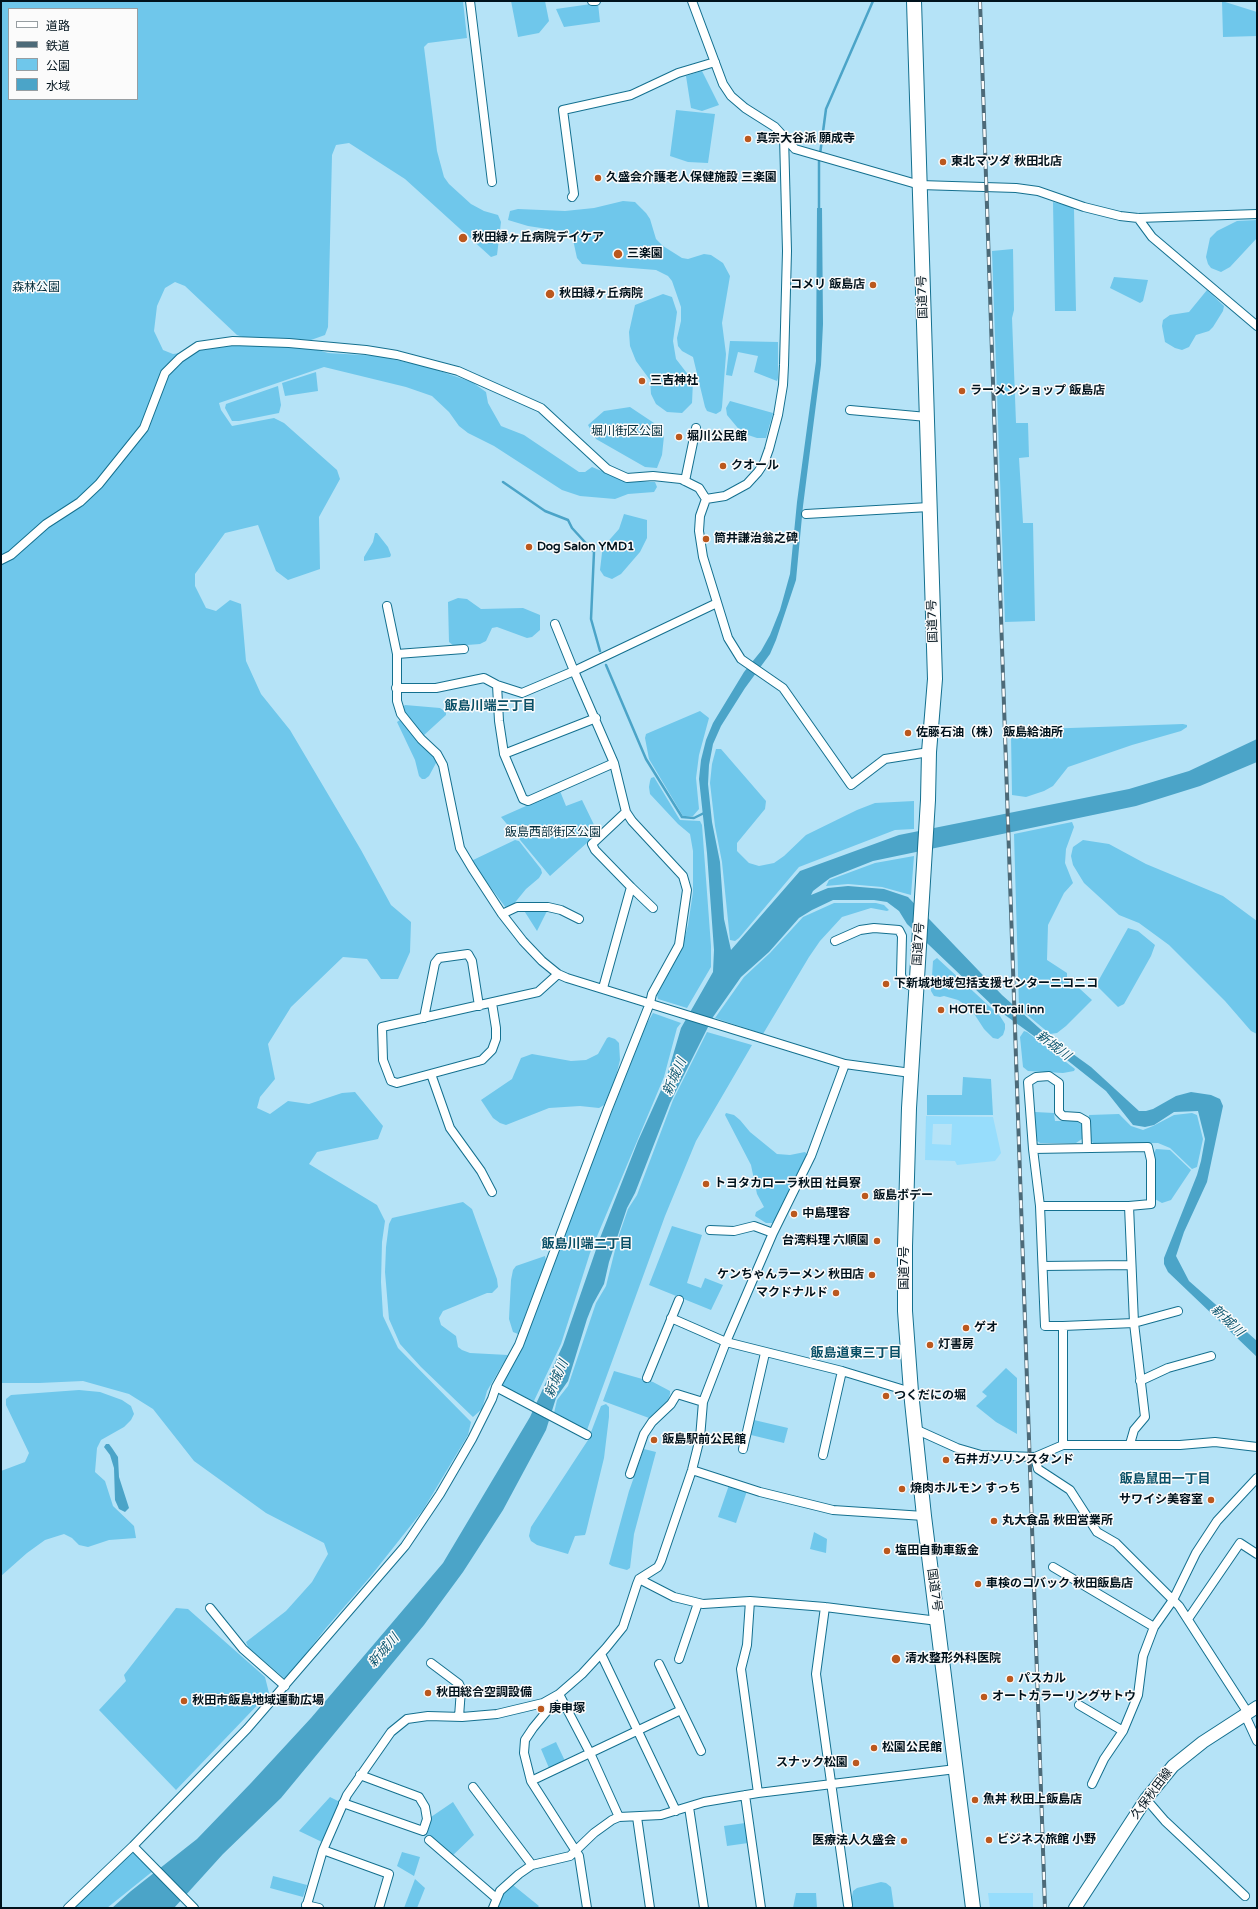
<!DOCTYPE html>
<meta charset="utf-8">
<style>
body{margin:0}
#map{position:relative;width:1258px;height:1909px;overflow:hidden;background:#b5e3f7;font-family:"Varela Round","Noto Sans JP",sans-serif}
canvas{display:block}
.frame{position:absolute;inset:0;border:2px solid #00121c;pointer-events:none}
.legend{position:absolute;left:8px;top:8px;width:130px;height:92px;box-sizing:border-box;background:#fbfbfb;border:1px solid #979ea2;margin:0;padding:5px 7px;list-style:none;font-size:12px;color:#00121c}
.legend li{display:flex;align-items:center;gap:8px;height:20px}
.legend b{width:20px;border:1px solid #979ea2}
</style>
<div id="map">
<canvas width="1258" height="1909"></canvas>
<div class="frame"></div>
<ul class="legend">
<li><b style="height:5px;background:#fff"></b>道路</li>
<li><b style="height:5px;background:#4c6a78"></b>鉄道</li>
<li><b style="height:11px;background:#6fc7eb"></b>公園</li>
<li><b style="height:11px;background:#4ba4c8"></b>水域</li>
</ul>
</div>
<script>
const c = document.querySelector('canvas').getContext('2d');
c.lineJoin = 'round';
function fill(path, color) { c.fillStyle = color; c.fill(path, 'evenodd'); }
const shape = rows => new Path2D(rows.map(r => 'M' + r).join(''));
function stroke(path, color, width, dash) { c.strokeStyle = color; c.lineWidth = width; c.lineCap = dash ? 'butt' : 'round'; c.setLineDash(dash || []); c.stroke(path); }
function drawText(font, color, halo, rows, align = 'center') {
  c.font = font + ' "Varela Round","Noto Sans JP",sans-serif'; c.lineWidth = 3; c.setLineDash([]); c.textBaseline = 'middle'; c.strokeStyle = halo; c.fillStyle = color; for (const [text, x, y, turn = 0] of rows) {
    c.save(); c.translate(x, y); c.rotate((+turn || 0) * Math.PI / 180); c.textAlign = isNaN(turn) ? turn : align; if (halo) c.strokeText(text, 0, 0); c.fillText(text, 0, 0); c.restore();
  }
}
const built = shape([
 [926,1116,993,1117,1001,1153,995,1161,957,1165,955,1161,925,1160],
 [933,1124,952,1124,951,1145,932,1144],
 [988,1893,1033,1893,1033,1908,990,1908]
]);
const green = shape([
 [1,1,463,1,467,38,428,43,424,47,437,151,444,177,449,184,471,204,484,211,498,215,501,222,497,255,491,257,405,179,349,143,336,145,332,155,328,327,325,335,311,340,243,337,237,335,185,286,175,282,165,288,157,306,154,331,163,350,173,354,231,346,270,345,311,348,328,353,378,356,428,367,472,382,486,392,488,403,501,426,524,435,579,472,585,472,592,467,626,481,655,482,657,487,654,492,628,494,615,499,580,496,562,490,494,446,468,433,459,426,449,412,432,396,406,387,324,367,219,403,221,410,232,426,274,418,284,423,337,470,340,479,319,517,320,569,288,580,276,571,258,525,225,533,195,574,195,586,206,608,216,611,230,600,241,604,246,661,261,694,290,730,361,850,391,905,411,922,410,952,398,979,381,979,367,959,343,957,291,1007,268,1044,275,1079,260,1097,257,1108,270,1114,288,1101,309,1104,342,1093,355,1092,383,1126,378,1139,317,1152,309,1164,377,1205,385,1221,382,1242,381,1282,383,1316,398,1348,471,1422,468,1435,423,1510,370,1577,326,1628,287,1678,284,1678,248,1647,246,1642,286,1611,312,1582,328,1554,324,1543,266,1513,194,1461,153,1409,129,1394,83,1381,39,1383,1,1383],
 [9,9,137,9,137,99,9,99],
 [511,1,545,1,549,21,539,33,518,37],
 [1222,1,1257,12,1257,36,1223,37],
 [598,3,600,22,564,27,556,9],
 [702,71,719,105,702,111,691,108,686,76],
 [676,110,715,114,708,163,688,162,670,156],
 [623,201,635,202,646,213,650,219,656,239,663,246,682,258,688,259,704,254,711,255,723,263,730,276,722,323,726,354,722,407,721,411,716,414,707,411,705,407,693,357,682,351,678,346,677,338,681,321,681,307,672,281,668,276,656,270,582,264,577,258,572,235,567,232,528,226,508,220,510,211,518,209,565,211,594,208],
 [1053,202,1069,206,1074,209,1076,311,1055,311],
 [1257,220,1257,238,1230,267,1221,272,1211,268,1208,264,1206,257,1210,238,1217,231,1237,221],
 [1013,249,1014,310,1012,318,1016,423,1028,423,1029,457,1019,458,1023,523,1033,523,1035,621,1005,622,992,251],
 [1114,277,1148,280,1143,301,1140,303,1110,288],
 [1207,290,1224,306,1223,311,1213,327,1209,331,1196,335,1189,347,1182,350,1175,348,1165,342,1162,326,1163,320,1170,315,1189,312],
 [663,294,672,297,677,312,673,341,676,359,693,381,692,403,682,413,667,412,656,404,651,394,650,380,636,361,630,346,629,332,635,305],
 [730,341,778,342,778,378,777,381,754,372,758,356,738,352,732,376,726,375],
 [316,372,318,391,285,396,282,383],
 [278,386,281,405,279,413,239,421,232,421,225,408,226,404],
 [730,401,773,413,766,438,757,438,742,433,727,415,726,408],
 [630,407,654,423,664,436,662,455,657,468,645,467,596,439,588,425,604,411],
 [624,514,647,520,647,538,640,552,621,574,612,579,604,576,600,570,602,553,604,546,619,529],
 [375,533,377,533,388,547,391,555,390,557,364,561,364,557,373,542],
 [458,598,467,599,481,609,523,608,540,615,540,630,532,637,527,638,497,627,492,628,486,641,480,644,454,646,449,642,448,602],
 [405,705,440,708,446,712,446,715,423,736,403,713,402,708],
 [700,711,709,718,699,755,696,778,699,809,693,816,683,816,649,759,645,738,646,734],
 [400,720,402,720,436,756,436,763,429,776,425,779,422,779,419,776,415,760,397,722],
 [1183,724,1187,725,1187,727,1181,731,1132,745,1068,767,1053,786,1044,791,1026,797,1012,795,1011,735,1014,730],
 [716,749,721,749,766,801,765,809,737,843,737,851,749,863,759,866,774,863,784,856,806,835,857,810,875,803,914,801,914,829,895,830,799,867,739,938,735,941,730,940,722,862,715,826,710,783,712,764],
 [654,777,680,820,700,821,702,825,711,946,711,967,687,1008,658,999,657,995,682,948,688,925,693,892,693,851,690,834,678,824,650,794,649,787,650,781,651,778],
 [560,791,566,806,582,800,598,833,550,876,501,817],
 [1072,822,1074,827,1066,849,1065,863,1073,883,1064,893,1048,925,1047,960,1067,973,1067,977,1092,1000,1066,1026,1057,1033,1050,1034,1019,1008,1014,834],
 [515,840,519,841,541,869,542,873,539,878,526,889,513,905,506,908,471,861],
 [1083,840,1109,844,1146,864,1223,896,1257,921,1257,1034,1251,1031,1225,1001,1169,945,1139,923,1119,915,1084,883,1073,865,1071,856,1073,847],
 [914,856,911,895,882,887,848,884,826,886,829,880,875,863],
 [834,903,876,903,884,905,889,910,887,911,871,908,842,917,820,941,809,957,763,1034,715,1018,744,977,770,953,803,917],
 [523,909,548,909,537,931],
 [1128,928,1138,931,1155,945,1151,956,1124,1004,1118,1007,1096,985],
 [937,958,1000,1016,1005,1024,1005,1029,1003,1035,998,1039,993,1038,984,1029,971,1009,958,1000,944,996,940,997,934,996,931,991,933,961],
 [653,1013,681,1023,677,1028,664,1077,590,1253,561,1344,533,1403,500,1385,523,1345,598,1147,646,1025],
 [1024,1031,1027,1032,1075,1069,1074,1071,1063,1073,1028,1071,1023,1067,1020,1037],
 [707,1032,752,1045,696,1141,665,1216,587,1430,554,1413,557,1400,568,1386,596,1303,606,1286,618,1238,628,1209,637,1195,673,1100],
 [609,1037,615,1039,619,1043,620,1060,615,1080,604,1105,599,1108,580,1106,549,1108,506,1125,500,1123,493,1118,481,1100,512,1079,521,1058,532,1054,571,1061,586,1060,598,1054,607,1038],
 [963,1077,991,1079,993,1115,927,1115,927,1095,962,1095],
 [1035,1112,1054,1113,1055,1121,1077,1121,1082,1125,1082,1139,1076,1143,1040,1143,1036,1140],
 [726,1113,734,1115,740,1120,750,1132,777,1154,790,1155,805,1152,807,1154,807,1159,774,1223,766,1223,755,1216,756,1212,764,1207,757,1194,751,1165,725,1115],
 [1119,1114,1131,1126,1143,1130,1153,1126,1174,1115,1192,1113,1197,1115,1203,1139,1197,1167,1192,1169,1170,1148,1158,1143,1094,1144,1089,1138,1089,1115],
 [1156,1149,1170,1150,1191,1170,1171,1200,1162,1203,1153,1198,1154,1153],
 [463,1202,472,1209,497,1279,498,1287,492,1293,487,1293,443,1311,439,1318,441,1325,456,1336,458,1347,462,1350,470,1353,508,1355,487,1391,482,1409,473,1417,421,1367,400,1344,389,1319,385,1272,386,1247,389,1224,392,1218],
 [672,1226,702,1235,687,1283,701,1288,705,1278,723,1285,711,1310,649,1285],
 [545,1256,546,1261,518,1334,513,1332,509,1319,511,1280,513,1270,516,1266],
 [1006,1368,1017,1378,1017,1434,996,1422,976,1406,987,1396,982,1392],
 [614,1371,653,1382,670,1391,670,1394,668,1400,649,1418,603,1401],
 [79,1390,100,1392,122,1400,131,1406,134,1414,131,1420,124,1427,101,1440,97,1448,95,1472,105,1481,113,1506,134,1526,136,1538,109,1540,88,1547,79,1545,72,1538,64,1534,45,1540,27,1553,1,1576,1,1471,25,1462,29,1453,6,1405,6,1399,11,1395],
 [606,1404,609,1407,609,1417,604,1458,586,1532,585,1535,575,1536,568,1554,537,1545,531,1541,529,1536,531,1527,588,1440,601,1406],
 [754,1420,788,1428,784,1443,751,1435],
 [644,1449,656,1452,634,1534,630,1568,627,1570,612,1566,609,1564,629,1491],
 [729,1485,747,1491,736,1523,718,1517],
 [814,1532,827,1539,826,1553,810,1549],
 [176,1608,188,1609,265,1677,269,1693,176,1790,99,1710,126,1681,124,1675],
 [556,1742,565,1761,549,1768,541,1749],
 [330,1797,340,1802,322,1842,299,1831],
 [453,1802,474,1835,451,1857,427,1835,431,1817],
 [745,1823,748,1843,727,1846,724,1826],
 [134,1851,153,1871,107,1908,71,1908],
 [402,1852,420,1857,414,1876,397,1866],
 [273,1876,307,1885,303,1897,270,1888],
 [415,1879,425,1888,417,1908,404,1908],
 [881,1882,886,1883,891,1887,894,1908,850,1908,853,1891,857,1888],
 [513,1885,539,1906,537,1908,496,1908,502,1894],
 [796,1893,816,1893,817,1908,793,1908]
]);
const water = shape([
 [817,208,822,208,823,324,821,365,803,506,796,580,776,640,770,654,745,688,721,726,713,744,709,765,708,784,712,822,720,862,724,919,731,950,800,871,899,835,1129,789,1189,771,1257,739,1257,762,1200,786,1136,806,873,861,830,878,813,891,811,895,828,888,848,886,884,889,908,897,1002,995,1048,1036,1091,1067,1139,1111,1146,1111,1153,1109,1176,1096,1191,1092,1211,1095,1220,1099,1223,1106,1207,1182,1184,1232,1176,1256,1189,1281,1257,1341,1257,1357,1168,1272,1164,1264,1164,1258,1197,1175,1201,1161,1205,1139,1198,1111,1174,1112,1154,1125,1145,1127,1133,1125,1106,1091,1067,1060,994,1007,907,924,899,911,887,902,874,900,833,900,812,910,799,918,769,952,741,977,713,1017,670,1103,635,1193,627,1208,609,1262,604,1284,593,1304,587,1319,568,1381,556,1398,546,1430,503,1510,463,1572,424,1625,281,1798,223,1854,174,1908,112,1908,131,1891,197,1839,251,1783,311,1718,443,1563,530,1417,563,1345,600,1238,638,1141,666,1079,681,1028,713,972,714,950,707,853,699,779,701,760,706,740,713,723,744,672,761,651,770,635,780,610,790,574,797,502,816,361],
 [106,1444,109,1444,112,1448,118,1457,119,1477,129,1508,125,1512,119,1509,115,1500,114,1468,110,1455,104,1447]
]);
const stream = shape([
 [819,210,819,162,826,109,873,1],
 [503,482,545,511,568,520,572,528,594,552,591,619,600,651],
 [606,665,646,759,682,817,694,818,704,813]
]);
const minor = shape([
 [470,1,492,182],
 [592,1,596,1],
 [692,1,723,84,731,96,745,108,775,127,795,149,920,185,1016,188,1038,191,1084,207,1120,216,1138,218,1257,214],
 [572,197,574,194,563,110,631,95,678,73,715,62],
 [1138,218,1152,237,1257,326],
 [850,410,927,417],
 [685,481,696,428],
 [706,499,700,516,699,531,703,557,728,638,741,659,783,688,851,785,885,759,929,752],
 [706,499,725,496,747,484,758,472,764,463,769,449,778,415,783,385,784,365,787,251,784,136],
 [806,514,929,507],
 [1,560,11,555,46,524,80,502,99,484,144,428,165,373,180,358,198,346,233,341,289,343,366,350,397,355,458,371,541,408,607,469,627,478,653,476,681,479,699,488,706,499],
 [387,606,397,654,397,701,401,714,421,739,437,754,443,765,460,848,472,868,502,914,523,941,542,961,558,974,567,978,845,1064,911,1073],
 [555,624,574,671,717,603],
 [397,654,464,649],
 [497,685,499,721,504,754,523,799,528,801,614,763],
 [504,754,596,718],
 [631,887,653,908],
 [502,914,517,907,548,907,561,910,579,919],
 [835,941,860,930,874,928,899,930,902,936,901,975,904,983,916,988],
 [603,988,631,887,595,850,592,844,626,812],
 [492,1003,496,1028,496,1039,492,1050,482,1060,397,1083,391,1081,383,1060,382,1027,538,992,558,974],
 [424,1018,435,963,439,958,468,954,472,961,479,1006],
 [431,1074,450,1128,481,1171,492,1192],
 [1033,1149,1148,1147,1151,1160,1151,1204,1129,1206,1040,1206],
 [1129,1206,1134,1323,1145,1417,1134,1430,1130,1444],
 [710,1230,734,1231,754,1226,773,1233],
 [1043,1266,1131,1265],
 [671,1318,726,1342,842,1371,911,1392],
 [1063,1326,1045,1326,1040,1206,1033,1149,1028,1082,1036,1077,1049,1076,1059,1083,1059,1112,1063,1116,1079,1117,1086,1121,1087,1147],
 [647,1378,679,1300],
 [1140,1381,1168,1368,1211,1356],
 [496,1387,587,1435],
 [915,1429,957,1448,981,1455,1035,1457,1063,1445,1180,1445,1215,1442,1257,1447],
 [1063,1445,1063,1326,1134,1323,1178,1311],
 [743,1449,765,1353],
 [823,1455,842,1371],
 [1035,1457,1038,1469,1070,1490,1097,1532,1116,1543,1179,1606,1248,1713],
 [692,1470,760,1492,833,1510,924,1516],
 [630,1474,644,1434,652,1422,671,1404,677,1394,703,1402],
 [1053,1567,1154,1627],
 [639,1579,674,1597,703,1604,750,1601,825,1607,938,1621],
 [750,1601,747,1645,741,1669,758,1793],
 [825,1607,816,1674,848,1905],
 [210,1608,243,1649,285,1686],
 [1188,1619,1240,1543,1257,1554],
 [601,1654,676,1811],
 [679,1659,698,1603],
 [431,1663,459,1684,461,1689,459,1717],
 [659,1664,701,1751],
 [559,1694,590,1753,619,1817],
 [550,1700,547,1711,533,1728,525,1740,524,1753,531,1781,579,1856,587,1908],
 [1079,1705,1123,1731,1138,1695,1143,1656,1154,1627,1173,1600,1196,1553,1217,1521,1257,1478],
 [1245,1715,1257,1741],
 [531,1781,681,1710],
 [1092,1784,1104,1759,1123,1731],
 [473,1787,532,1865],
 [745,1795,761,1908],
 [1146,1799,1165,1821,1245,1896],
 [343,1803,423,1831,427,1819,425,1807,419,1797,360,1775],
 [689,1807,704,1908],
 [637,1817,650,1908],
 [429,1840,496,1898],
 [133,1846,194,1908],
 [323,1850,389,1874,379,1908],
 [306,1905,319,1908],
 [68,1908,133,1846,247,1729,405,1546,440,1494,472,1439,492,1399,496,1387,519,1345,607,1111,650,1003,652,994,679,945,687,890,683,876,632,821,626,812,614,763,574,671,522,693,497,685,484,678,436,688,396,688],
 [306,1908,323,1850,347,1795,391,1732,407,1719,428,1716,462,1717,497,1714,543,1703,559,1694,582,1674,606,1648,623,1627,637,1584,639,1579,658,1567,661,1561,692,1470,700,1438,703,1402,726,1342,773,1233,811,1156,845,1064],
 [493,1908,500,1891,519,1874,532,1865,570,1856,594,1833,612,1820,619,1817,661,1815,704,1802,758,1793,956,1769]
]);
const secondary = shape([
 [1075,1908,1146,1799,1173,1766,1203,1742,1257,1707]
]);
const trunk = shape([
 [914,1,935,679,929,752,928,800,909,1108,905,1246,905,1311,911,1392,924,1516,973,1908]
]);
const rail = shape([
 [980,1,1045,1908]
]);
const markers = [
 [748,139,4,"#bb581e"],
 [943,162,4,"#bb581e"],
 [598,178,4,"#bb581e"],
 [463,238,5,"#bb581e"],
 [618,254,5,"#bb581e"],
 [873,285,4,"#bb581e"],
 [550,294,5,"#bb581e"],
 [642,381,4,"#bb581e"],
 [962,391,4,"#bb581e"],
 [679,437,4,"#bb581e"],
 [723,466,4,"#bb581e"],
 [706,539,4,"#bb581e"],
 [529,547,4,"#bb581e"],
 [908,733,4,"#bb581e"],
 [886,984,4,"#bb581e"],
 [941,1010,4,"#bb581e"],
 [706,1184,4,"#bb581e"],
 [865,1196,4,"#bb581e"],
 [794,1214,4,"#bb581e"],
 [877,1241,4,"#bb581e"],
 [872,1275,4,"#bb581e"],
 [836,1293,4,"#bb581e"],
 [966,1328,4,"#bb581e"],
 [930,1345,4,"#bb581e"],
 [886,1396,4,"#bb581e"],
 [654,1440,4,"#bb581e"],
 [946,1460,4,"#bb581e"],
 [902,1489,4,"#bb581e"],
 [1211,1500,4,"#bb581e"],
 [994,1521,4,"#bb581e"],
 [887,1551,4,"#bb581e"],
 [978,1584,4,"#bb581e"],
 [896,1659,5,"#bb581e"],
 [1010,1679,4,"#bb581e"],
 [428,1693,4,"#bb581e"],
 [984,1697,4,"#bb581e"],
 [184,1701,4,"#bb581e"],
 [541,1709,4,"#bb581e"],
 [874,1748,4,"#bb581e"],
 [856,1763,4,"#bb581e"],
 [975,1800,4,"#bb581e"],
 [989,1840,4,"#bb581e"],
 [904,1841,4,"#bb581e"]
];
const poiNames = [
 ["真宗大谷派 願成寺",756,139],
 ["東北マツダ 秋田北店",951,162],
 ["久盛会介護老人保健施設 三楽園",606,178],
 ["秋田緑ヶ丘病院デイケア",472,238],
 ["三楽園",627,254],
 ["コメリ 飯島店",865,285,"right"],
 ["秋田緑ヶ丘病院",559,294],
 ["三吉神社",650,381],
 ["ラーメンショップ 飯島店",970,391],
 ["堀川公民館",687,437],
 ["クオール",731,466],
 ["筒井謙治翁之碑",714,539],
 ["Dog Salon YMD1",537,547],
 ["佐藤石油（株） 飯島給油所",916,733],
 ["下新城地域包括支援センターニコニコ",894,984],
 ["HOTEL Torail inn",949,1010],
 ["トヨタカローラ秋田 社員寮",714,1184],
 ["飯島ボデー",873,1196],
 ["中島理容",802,1214],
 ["台湾料理 六順園",869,1241,"right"],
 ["ケンちゃんラーメン 秋田店",864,1275,"right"],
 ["マクドナルド",828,1293,"right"],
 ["ゲオ",974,1328],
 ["灯書房",938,1345],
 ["つくだにの堀",894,1396],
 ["飯島駅前公民館",662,1440],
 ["石井ガソリンスタンド",954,1460],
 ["焼肉ホルモン すっち",910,1489],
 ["サワイシ美容室",1203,1500,"right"],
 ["丸大食品 秋田営業所",1002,1521],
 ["塩田自動車鈑金",895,1551],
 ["車検のコバック 秋田飯島店",986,1584],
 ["清水整形外科医院",905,1659],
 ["パスカル",1018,1679],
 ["秋田総合空調設備",436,1693],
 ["オートカラーリングサトウ",992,1697],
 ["秋田市飯島地域運動広場",192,1701],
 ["庚申塚",549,1709],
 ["松園公民館",882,1748],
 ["スナック松園",848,1763,"right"],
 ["魚丼 秋田上飯島店",983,1800],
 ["ビジネス旅館 小野",997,1840],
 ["医療法人久盛会",896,1841,"right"]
];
const parkNames = [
 ["森林公園",36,288],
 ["堀川街区公園",627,432],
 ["飯島西部街区公園",553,833]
];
const streetNames = [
 ["国道7号",923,297,-92],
 ["国道7号",933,621,-92],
 ["国道7号",919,944,-86],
 ["国道7号",905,1268,-90],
 ["国道7号",934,1590,82],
 ["久保秋田線",1152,1794,-53]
];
const neighbourhoodNames = [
 ["飯島川端三丁目",490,707],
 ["飯島川端二丁目",587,1245],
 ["飯島道東三丁目",856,1354],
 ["飯島鼠田一丁目",1165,1480]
];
const waterNames = [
 ["新城川",1053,1046,37],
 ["新城川",675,1077,-66],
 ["新城川",1227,1321,43],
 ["新城川",557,1379,-67],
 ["新城川",384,1651,-49]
];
fill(built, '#97ddfc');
fill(green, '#6fc7eb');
fill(water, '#4ba4c8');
stroke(stream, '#4ba4c8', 2.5);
stroke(minor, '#14708f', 10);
stroke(secondary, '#14708f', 14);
stroke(trunk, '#14708f', 16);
stroke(minor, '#fff', 8);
stroke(secondary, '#fff', 12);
stroke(trunk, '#fff', 14);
stroke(rail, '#4c6a78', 4);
stroke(rail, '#fbfbfb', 2.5, [8]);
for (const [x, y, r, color] of markers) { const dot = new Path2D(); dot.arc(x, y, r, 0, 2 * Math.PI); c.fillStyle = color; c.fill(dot); stroke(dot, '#fbfbfb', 1.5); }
drawText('bold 12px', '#00121c', '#fbfbfb', poiNames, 'left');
drawText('12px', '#032e3d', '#fbfbfb', parkNames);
drawText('12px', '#00121c', '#fbfbfb', streetNames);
drawText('bold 13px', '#084f66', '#fbfbfb', neighbourhoodNames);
drawText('italic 13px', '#0e5770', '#fbfbfb', waterNames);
</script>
